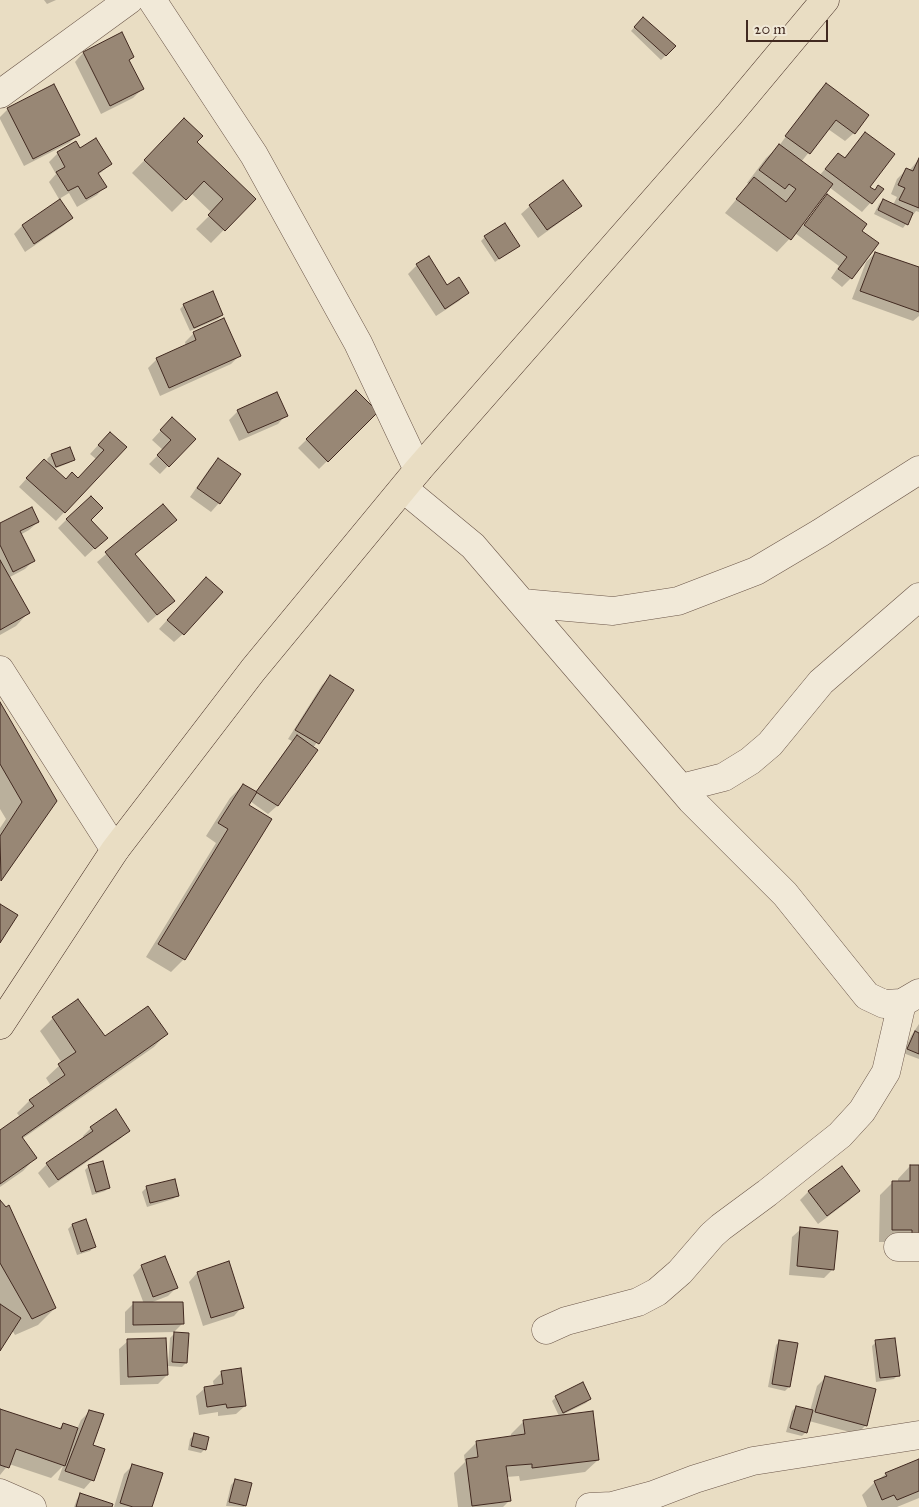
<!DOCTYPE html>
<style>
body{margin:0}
#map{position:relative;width:919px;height:1507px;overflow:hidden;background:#e9ddc3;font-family:"IM FELL Great Primer",serif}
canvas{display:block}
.scale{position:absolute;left:746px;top:20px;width:82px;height:22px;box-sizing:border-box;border:2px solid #412920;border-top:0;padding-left:6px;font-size:15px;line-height:18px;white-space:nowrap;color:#412920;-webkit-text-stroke:4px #f1e9d8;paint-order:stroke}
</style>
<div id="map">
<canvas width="919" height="1507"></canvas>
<div class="scale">20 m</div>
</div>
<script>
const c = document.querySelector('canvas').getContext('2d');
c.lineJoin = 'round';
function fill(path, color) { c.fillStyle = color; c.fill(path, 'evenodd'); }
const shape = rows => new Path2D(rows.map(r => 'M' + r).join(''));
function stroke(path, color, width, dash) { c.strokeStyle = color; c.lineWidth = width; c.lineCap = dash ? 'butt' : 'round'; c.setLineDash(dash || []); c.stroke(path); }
const shadow = shape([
 [44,0,56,0,47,4],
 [639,22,674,47,661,60,631,31],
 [122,34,133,56,128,61,142,89,133,98,101,114,75,62,83,53],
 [826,84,854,133,845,141,828,129,801,162,819,176,838,154,844,158,865,133,868,187,874,191,882,190,862,212,829,187,799,227,801,228,828,196,860,231,851,278,842,287,831,278,839,266,795,233,777,252,725,213,749,184,747,183,766,158,779,146,817,93],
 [8,109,78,135,69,143,24,166,0,119,0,117],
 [172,132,195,142,254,199,211,243,196,229,212,213,191,193,172,212,132,173],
 [76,143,80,149,111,164,98,175,105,186,97,195,77,207,69,193,59,199,49,182,56,174,49,162,58,153],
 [919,159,919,212,916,211,903,228,874,214,879,204,883,200,893,205,897,197,891,194,897,179,906,170,909,171],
 [60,201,72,218,63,226,25,252,14,234,22,226],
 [580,205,571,214,538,238,521,214,530,206],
 [485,237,518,246,495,262,481,241],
 [875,253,919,269,919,316,913,321,852,299,866,262],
 [417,265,446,286,468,292,459,301,436,316,408,274],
 [184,305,222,315,218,319,190,331,180,309],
 [194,333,240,355,231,364,160,396,148,368,157,359,186,346,185,342],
 [356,391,377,412,319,469,298,448],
 [238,411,286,415,278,424,239,441,229,420],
 [164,427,194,439,160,474,149,464,163,450,152,440],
 [101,442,125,447,56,521,19,487,35,469,50,466,47,459,51,455,73,459,69,463,54,469,66,480,78,479,96,459,90,454],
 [218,460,219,503,211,512,190,497,210,468],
 [163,505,167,528,134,555,173,601,148,623,97,562],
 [67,519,90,520,97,546,85,557,58,528],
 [38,522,29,530,20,535,33,561,25,569,8,578,28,613,16,626,0,635,0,524],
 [197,587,183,634,174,642,159,629],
 [331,676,352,690,313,748,316,750,277,806,268,814,250,801,184,959,171,972,146,957,216,843,206,836,230,798,243,785,255,793,292,741,288,739,322,685],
 [0,705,55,801,0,881,0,828,6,819,0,809],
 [53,1018,104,1038,166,1034,154,1047,22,1139,35,1158,23,1171,0,1187,0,1132,20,1117,17,1113,30,1100,51,1086,46,1078,62,1063,40,1031],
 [919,1024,919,1059,903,1053,911,1036],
 [91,1128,129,1130,120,1139,49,1188,38,1173,47,1164,84,1139,83,1136],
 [89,1166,109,1187,105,1191,92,1195,85,1170],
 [910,1166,919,1166,919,1247,900,1242,879,1242,880,1195,893,1182,898,1182,898,1179],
 [174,1180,178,1195,173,1199,147,1207,142,1192,146,1188],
 [809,1191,858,1191,850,1200,818,1224,800,1200],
 [0,1202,55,1308,38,1325,15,1335,12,1330,0,1349],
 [72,1225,94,1247,90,1251,77,1255,68,1229],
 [801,1229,833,1269,824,1278,789,1275,792,1237],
 [142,1266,176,1288,168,1296,150,1303,182,1324,174,1332,125,1333,125,1312,133,1304,144,1304,133,1275],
 [197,1273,242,1307,234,1316,203,1326,189,1282],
 [174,1334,186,1363,182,1367,168,1366,170,1338],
 [128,1341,167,1375,158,1384,120,1385,119,1349],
 [780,1341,789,1387,785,1391,768,1387,776,1345],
 [876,1342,898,1375,894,1379,876,1382,872,1346],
 [222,1372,245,1406,236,1414,218,1416,218,1412,199,1415,196,1396,205,1388,214,1387,213,1381],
 [825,1378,866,1425,857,1434,809,1421,806,1432,802,1436,786,1432,792,1411,796,1407,810,1411,817,1386],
 [556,1397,590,1399,586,1403,560,1416,598,1460,585,1472,520,1481,519,1476,506,1477,509,1501,503,1507,458,1507,454,1473,465,1462,464,1455,477,1442,511,1437,511,1434,524,1421,559,1416,552,1401],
 [0,1410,58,1429,63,1425,77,1429,81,1420,90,1411,92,1480,84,1489,58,1480,63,1466,51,1478,9,1464,0,1475],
 [194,1435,205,1449,201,1453,188,1450,190,1439],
 [919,1460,919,1498,897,1507,867,1507,862,1495,875,1482,886,1474],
 [133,1465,150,1507,114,1507,124,1474],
 [235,1481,251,1484,244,1507,226,1506,231,1485],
 [81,1495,110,1507,74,1507,77,1499]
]);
const building = shape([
 [643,17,676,46,666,56,634,27,643,17],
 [122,32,134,57,129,60,144,89,110,106,83,52,122,32],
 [826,83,869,115,855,134,836,120,810,154,785,136,826,83],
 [54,84,80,135,33,159,7,108,54,84],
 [184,118,203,136,197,142,256,199,225,231,208,215,223,199,204,181,186,200,144,160,184,118],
 [865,132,895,154,870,187,875,190,878,185,884,189,872,204,825,169,838,153,845,158,865,132],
 [96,138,112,164,98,173,107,187,86,199,78,186,68,191,56,172,65,167,57,152,76,141,80,148,96,138],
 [779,144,833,184,791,240,736,199,754,177,786,202,796,189,789,184,785,189,759,170,779,144],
 [919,158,919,208,899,200,905,188,898,185,906,168,913,171,919,158],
 [563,180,582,206,547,230,529,205,563,180],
 [827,194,867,224,862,231,879,243,852,279,838,269,847,257,804,225,827,194],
 [60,199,73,218,34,244,22,225,60,199],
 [883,199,913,213,908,225,878,210,883,199],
 [505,223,520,246,499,259,484,236,505,223],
 [875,252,919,267,919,312,860,291,875,252],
 [429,256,447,285,459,277,469,293,445,309,416,264,429,256],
 [213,291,223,315,194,328,183,304,213,291],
 [224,318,241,356,169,388,156,358,196,340,193,332,224,318],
 [356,390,378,412,328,462,306,439,356,390],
 [277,392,288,416,248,433,237,410,277,392],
 [172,417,196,439,169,467,157,455,171,440,160,430,172,417],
 [110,432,127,447,65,513,26,478,44,459,66,479,72,472,78,478,104,450,98,445,110,432],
 [70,447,75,460,56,467,51,454,70,447],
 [218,458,241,474,220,504,197,488,218,458],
 [91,496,103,508,91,520,108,538,95,549,66,519,91,496],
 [163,504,177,520,135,554,175,601,157,615,105,552,163,504],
 [32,507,39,522,20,531,35,561,13,572,0,545,0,523,32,507],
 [0,560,30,613,0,630,0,560],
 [206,577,223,592,184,635,167,620,206,577],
 [330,675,354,690,319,744,295,730,330,675],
 [0,702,57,801,1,881,0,836,22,802,0,764,0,702],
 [297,735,318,750,278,806,256,792,297,735],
 [243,784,257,792,249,805,272,819,185,960,158,944,228,829,218,823,243,784],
 [0,904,18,915,0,943,0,904],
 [78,999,105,1036,148,1006,168,1034,22,1137,37,1158,0,1184,0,1130,34,1106,29,1100,65,1075,58,1064,76,1052,52,1017,78,999],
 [915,1031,919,1033,919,1054,907,1049,915,1031],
 [116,1109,130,1131,58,1180,46,1163,93,1131,90,1127,116,1109],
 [103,1161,110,1188,96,1192,88,1165,103,1161],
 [910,1165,919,1165,919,1234,912,1234,912,1230,892,1230,892,1181,910,1181,910,1165],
 [842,1166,860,1191,827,1216,808,1191,842,1166],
 [175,1179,179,1196,150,1203,146,1186,175,1179],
 [0,1200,6,1207,9,1205,56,1308,32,1319,0,1263,0,1200],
 [86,1219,96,1247,81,1252,72,1224,86,1219],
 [800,1227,838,1231,834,1270,797,1266,800,1227],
 [165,1256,178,1288,153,1297,141,1265,165,1256],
 [229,1261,244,1308,211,1318,197,1272,229,1261],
 [133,1302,183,1302,184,1324,133,1325,133,1302],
 [0,1304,21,1318,0,1351,0,1304],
 [174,1332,189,1333,187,1363,172,1362,174,1332],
 [166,1338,168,1375,128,1377,127,1339,166,1338],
 [895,1338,900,1376,880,1378,875,1340,895,1338],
 [779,1340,798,1343,790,1387,772,1384,779,1340],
 [241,1368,246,1406,227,1408,226,1404,207,1407,204,1387,223,1384,221,1371,241,1368],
 [825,1376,876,1389,867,1426,815,1412,825,1376],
 [583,1382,591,1399,563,1413,555,1396,583,1382],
 [796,1406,813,1410,807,1433,790,1428,796,1406],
 [0,1409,61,1429,63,1423,78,1428,65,1466,16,1449,9,1468,0,1465,0,1409],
 [89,1410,104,1414,93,1445,105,1449,94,1481,65,1471,89,1410],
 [593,1411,599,1460,532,1468,532,1464,506,1466,511,1501,472,1506,466,1459,478,1457,476,1441,525,1434,523,1420,593,1411],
 [194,1433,209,1437,206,1450,191,1446,194,1433],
 [919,1459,919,1491,897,1500,894,1495,882,1500,874,1481,887,1476,885,1473,919,1459],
 [132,1464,163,1473,152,1507,133,1507,120,1503,132,1464],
 [235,1479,252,1483,246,1506,229,1502,235,1479],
 [80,1493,113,1504,112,1507,76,1507,80,1493]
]);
const minor = shape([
 [152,0,254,155,358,343,418,470],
 [0,94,129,0],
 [404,489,473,546,691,800,785,894,867,996,884,1004,902,1003,919,993],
 [522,603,613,611,678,601,756,571,820,533,919,470],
 [0,670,115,850],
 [681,788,724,777,750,761,770,744,821,682,919,597],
 [898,1247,919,1247],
 [546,1330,566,1321,638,1302,657,1292,680,1272,712,1235,721,1227,767,1193,840,1135,862,1111,886,1072,902,1003],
 [0,1493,32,1507],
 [590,1507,612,1506,653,1495,695,1479,753,1461,919,1435]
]);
const major = shape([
 [0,1025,115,850,253,670,418,470,729,115,825,0]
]);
fill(shadow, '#0003');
fill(building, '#988775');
stroke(building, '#412920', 1);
stroke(minor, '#6b5649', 29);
stroke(major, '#412920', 29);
stroke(minor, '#f1e9d8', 28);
stroke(major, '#e9ddc3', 28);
</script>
